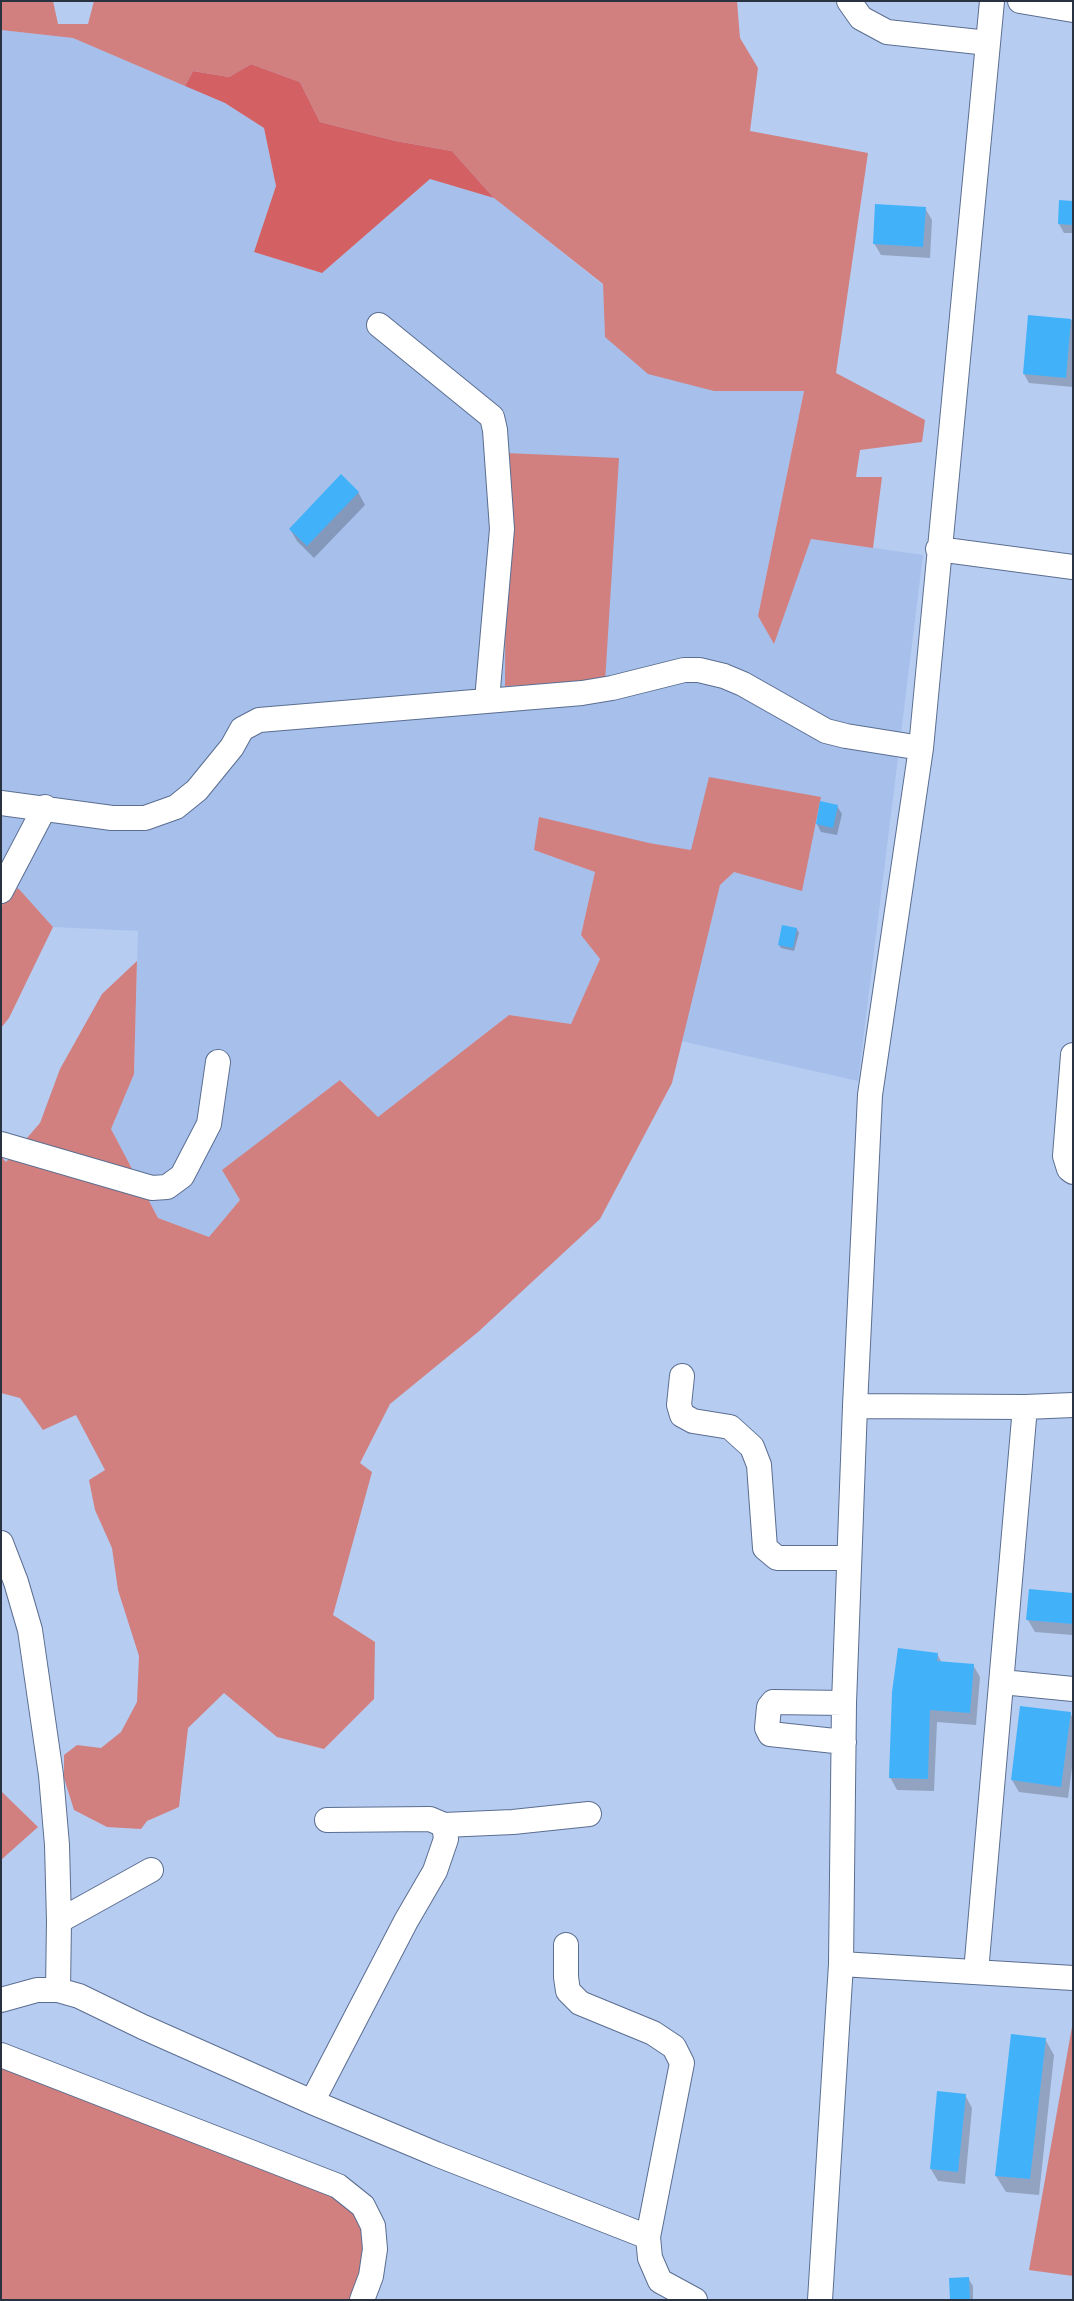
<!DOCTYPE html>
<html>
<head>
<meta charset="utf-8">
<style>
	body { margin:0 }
	#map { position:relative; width:1074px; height:2301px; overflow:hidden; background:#b6ccf1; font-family:"Noto Sans",sans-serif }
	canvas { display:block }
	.frame { position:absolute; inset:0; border:2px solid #293240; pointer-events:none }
</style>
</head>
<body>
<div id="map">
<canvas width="1074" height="2301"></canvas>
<div class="frame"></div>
</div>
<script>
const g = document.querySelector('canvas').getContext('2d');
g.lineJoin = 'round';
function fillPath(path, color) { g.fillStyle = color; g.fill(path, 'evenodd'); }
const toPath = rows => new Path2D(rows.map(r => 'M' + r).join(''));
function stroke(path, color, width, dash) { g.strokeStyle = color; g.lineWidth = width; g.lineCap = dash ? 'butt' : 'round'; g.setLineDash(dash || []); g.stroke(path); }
fillPath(toPath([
	[1,30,73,38,225,103,264,128,276,186,254,252,322,273,430,179,494,198,603,285,605,337,714,391,804,391,758,616,774,643,811,539,923,555,858,1081,681,1041,720,885,734,872,691,850,649,843,534,850,595,872,581,935,600,959,571,1024,509,1015,378,1117,341,1080,222,1170,240,1200,209,1237,158,1218,111,1129,134,1074,138,931,53,927,18,888,1,906]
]), '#a6bfeb');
fillPath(toPath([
	[1,1,53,1,58,24,88,24,94,1,737,1,740,38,758,68,750,131,868,153,836,373,925,420,922,442,860,450,856,477,882,477,873,548,811,539,774,644,758,616,804,391,714,391,648,374,605,337,603,284,494,198,452,151,396,141,320,122,300,82,251,64,229,77,193,71,185,86,73,38,1,30],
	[506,453,619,458,605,682,505,686],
	[709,777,821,797,802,891,734,872,720,885,672,1083,600,1219,478,1332,390,1404,360,1463,372,1472,333,1615,375,1642,374,1699,324,1749,277,1737,224,1693,188,1728,179,1807,147,1821,141,1829,107,1827,74,1810,64,1778,64,1755,77,1745,101,1748,121,1732,137,1702,139,1656,118,1590,112,1548,95,1510,89,1480,105,1470,76,1415,43,1430,20,1398,1,1393,1,1156,6,1162,40,1123,60,1069,102,994,137,961,134,1074,111,1129,158,1218,209,1237,240,1200,222,1170,340,1080,378,1117,509,1015,571,1024,600,959,581,935,595,872,534,850,539,817,649,843,691,850],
	[18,888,53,927,9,1018,1,1028,1,906],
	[1,1791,38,1827,1,1860],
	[1073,2021,1073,2276,1029,2270],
	[1,2067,339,2190,368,2230,358,2300,1,2300]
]), '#d1807f');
fillPath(toPath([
	[251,64,300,82,320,122,396,141,452,151,494,198,430,179,322,273,254,252,276,186,264,128,225,103,185,86,193,71,229,77]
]), '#d36163');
fillPath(toPath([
	[1073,202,1073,233,1064,233,1059,224],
	[925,208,932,220,930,258,881,255,874,243],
	[1029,316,1073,320,1073,387,1029,383,1024,374],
	[358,492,365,505,314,558,297,541,290,529],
	[837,806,842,814,837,835,821,832,817,824],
	[797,929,799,933,794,951,781,948,779,945],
	[1073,1595,1073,1635,1035,1632,1028,1620],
	[937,1654,942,1663,973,1665,980,1677,976,1725,937,1722,934,1791,897,1790,890,1777],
	[1070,1713,1073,1718,1073,1760,1068,1798,1019,1792,1012,1780],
	[1045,2039,1054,2055,1039,2195,1006,2192,996,2176],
	[965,2095,972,2108,965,2184,938,2181,931,2169],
	[968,2278,973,2286,973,2300,951,2300]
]), '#0003');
fillPath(toPath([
	[1059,200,1073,201,1073,225,1058,224],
	[875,204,926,207,923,247,873,244],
	[1028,315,1071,319,1066,378,1023,374],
	[341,474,359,492,307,546,289,529],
	[820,801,838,805,833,828,816,824],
	[782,925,797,928,793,948,778,945],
	[1029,1589,1073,1593,1073,1624,1026,1620],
	[898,1648,938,1653,937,1661,974,1664,970,1713,930,1710,928,1779,889,1778,892,1692],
	[1020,1706,1071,1712,1061,1787,1011,1780],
	[1011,2034,1046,2038,1030,2179,995,2176],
	[937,2091,966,2094,958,2172,930,2169],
	[969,2277,970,2300,950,2300,949,2278]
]), '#41b2fa');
const minor = toPath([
	[849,1,861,18,887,32,988,43],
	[1020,1,1073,10],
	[379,325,492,417,495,430,502,529,487,700],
	[938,549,1073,567],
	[1,803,112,818,145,818,176,807,197,790,232,747,242,729,259,720,582,693,612,688,684,670,699,670,724,676,743,684,826,731,846,736,921,748],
	[1,891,45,807],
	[1073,1055,1065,1156,1069,1169,1073,1172],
	[1,1144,152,1188,167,1187,182,1176,209,1124,218,1062],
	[682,1376,679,1405,682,1415,693,1421,730,1427,752,1447,759,1465,765,1548,777,1558,849,1558],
	[855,1406,1025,1407,1073,1405],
	[1,1543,16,1582,30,1630,51,1775,57,1845,59,1921,58,1990],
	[1002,1682,1073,1689],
	[844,1742,770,1734,767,1728,769,1707,773,1702,844,1703],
	[327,1820,430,1819,444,1825,513,1822,589,1814],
	[59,1921,151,1870],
	[566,1945,566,1977,568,1991,580,2003,653,2033,674,2047,682,2063,648,2237,650,2258,660,2281,695,2300],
	[841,1964,1073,1978],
	[976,1972,1025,1407],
	[1,2000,37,1990,58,1990,79,1996,143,2027,312,2102,436,2154,648,2237],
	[1,2055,338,2186,363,2206,373,2226,375,2249,371,2276,362,2300],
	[312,2102,406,1921,435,1871,446,1839,444,1825],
	[820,2300,841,1964,844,1703,855,1406,870,1095,921,748,992,1]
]);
stroke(minor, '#5b6e90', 26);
stroke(minor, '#fff', 24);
</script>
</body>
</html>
